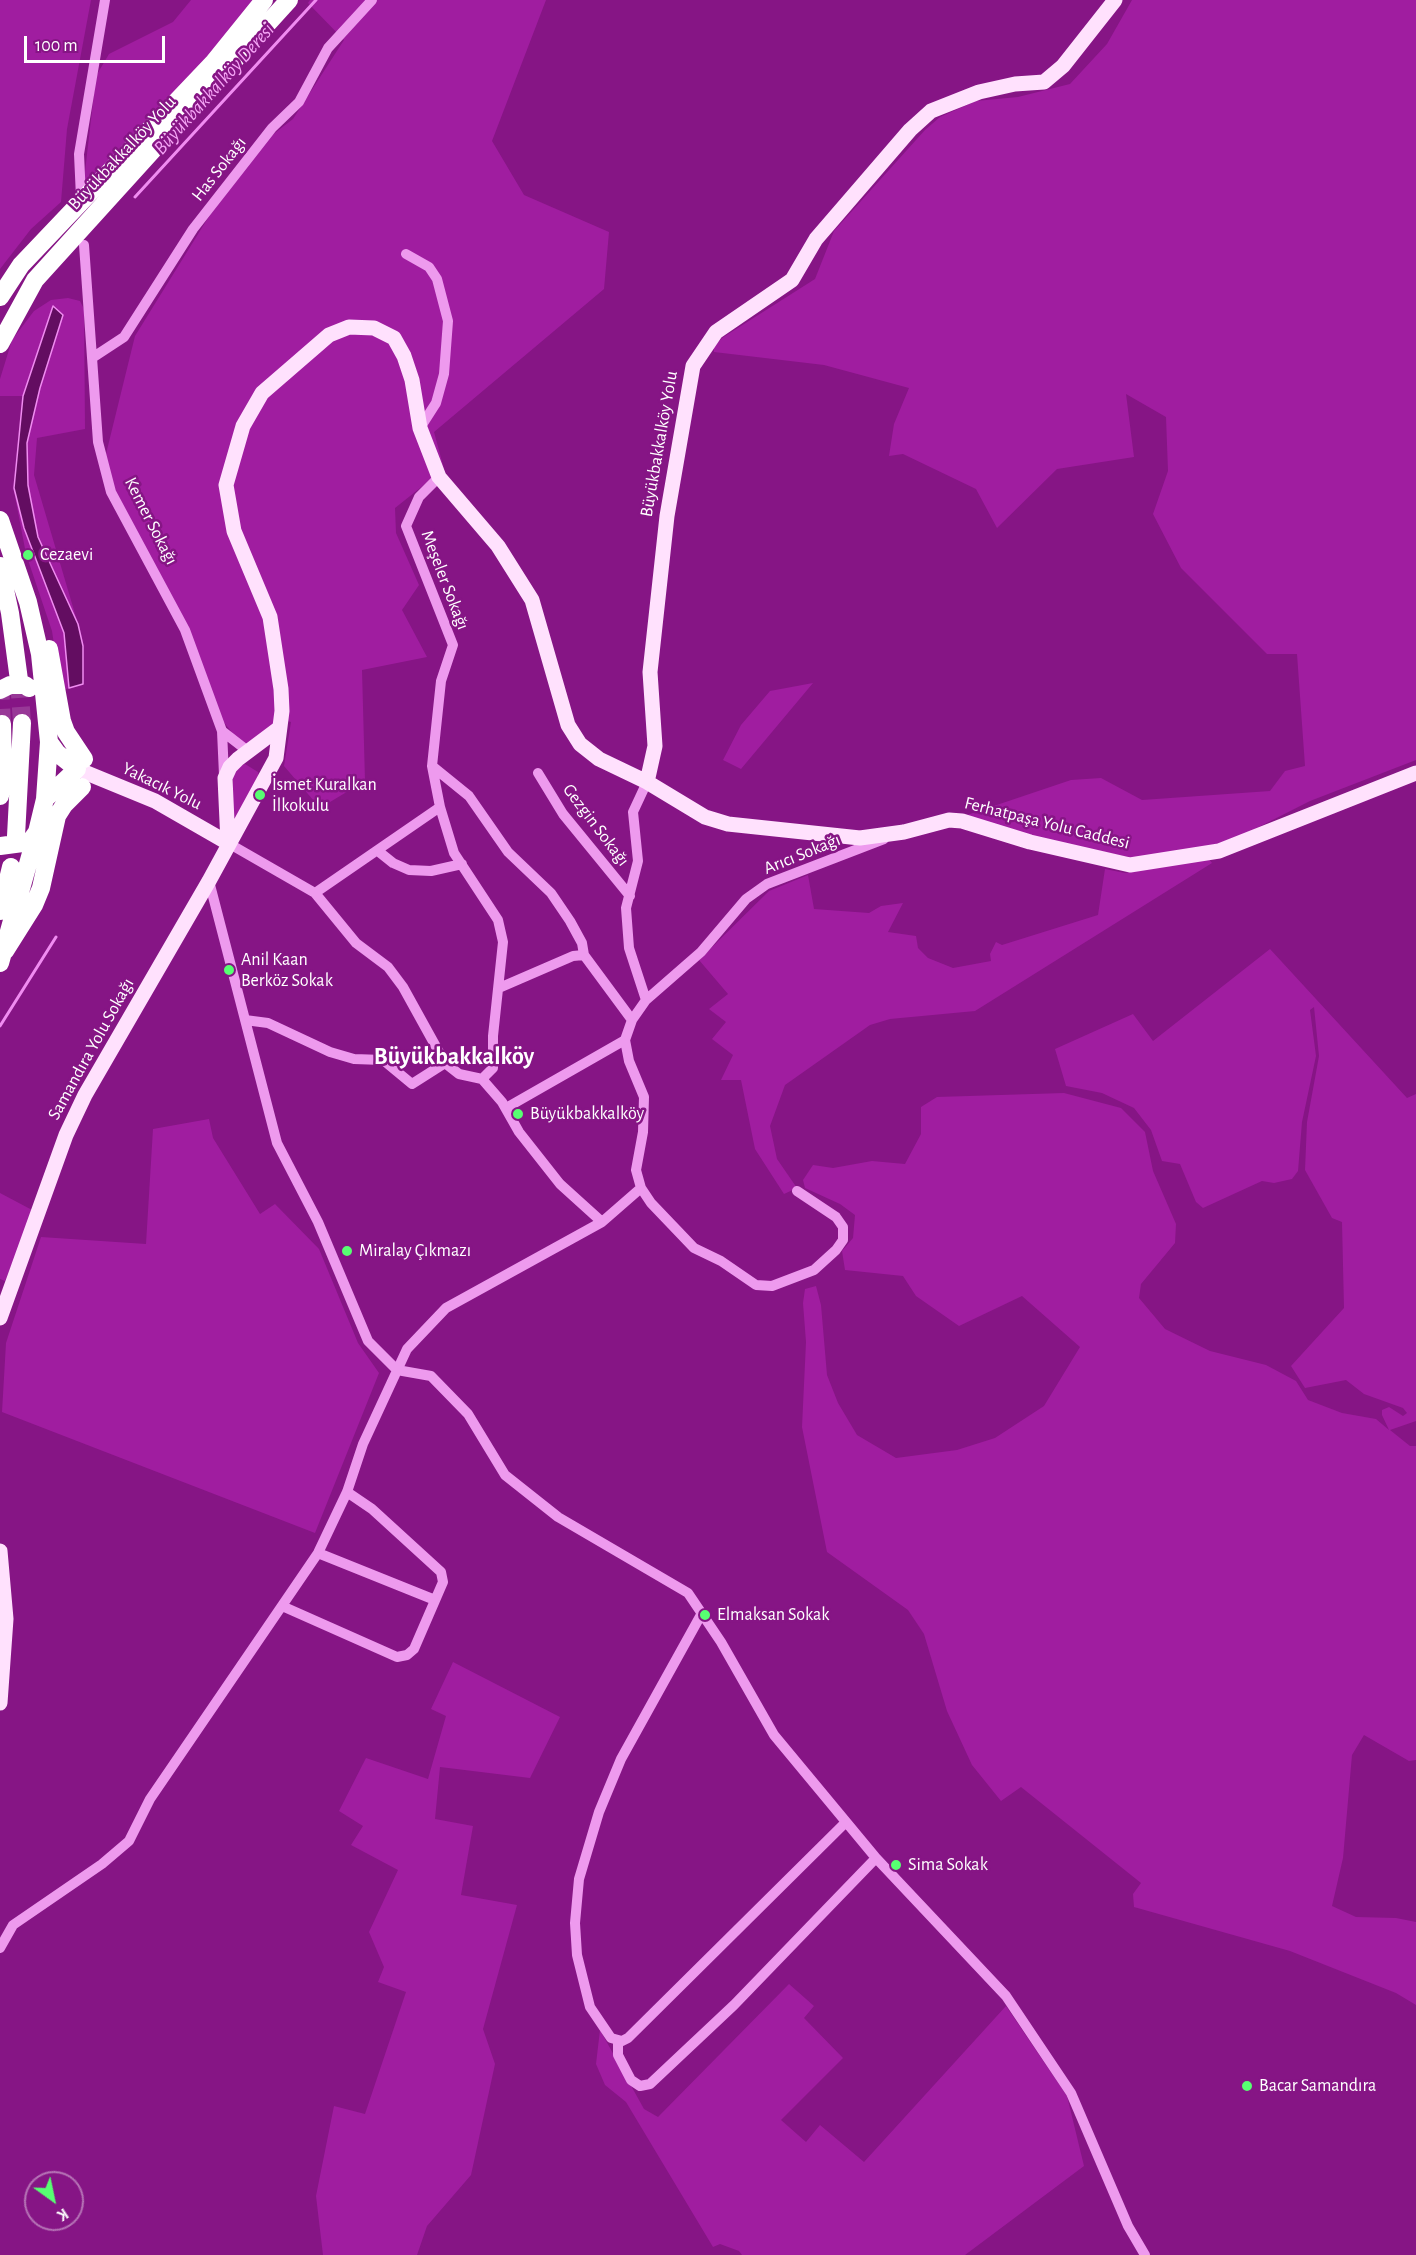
<!DOCTYPE html>
<html>
<head>
<meta charset="utf-8">
<style>
	body { margin:0 }
	#map { position:relative; width:1416px; height:2255px; overflow:hidden; background:#861585; font-family:"Alegreya Sans",sans-serif }
	canvas { display:block }
	.north { position:absolute; left:24px; top:2171px; width:60px; height:60px; box-sizing:border-box; background:#861585; border:2px solid #b673b6; border-radius:50%; rotate:147deg; font-size:16px; font-weight:700; line-height:24px; text-align:center; color:#fff }
	.north::after { content:''; display:block; margin:auto; width:21px; height:27px; background:#57ff72; clip-path:polygon(50% 0,100% 100%,50% 72%,0 100%) }
	.scale { position:absolute; left:24px; top:36px; width:141px; height:27px; box-sizing:border-box; border:3px solid #fff; border-top:0; padding-left:8px; font-size:18px; line-height:21px; white-space:nowrap; color:#fff; -webkit-text-stroke:4px #861585; paint-order:stroke }
</style>
</head>
<body>
<div id="map">
<canvas width="1416" height="2255"></canvas>
<div class="north">K</div>
<div class="scale">100 m</div>
</div>
<script>
const g = document.querySelector('canvas').getContext('2d');
g.lineJoin = 'round';
function fillPath(path, color) { g.fillStyle = color; g.fill(path, 'evenodd'); }
const toPath = rows => new Path2D(rows.map(r => 'M' + r).join(''));
function stroke(path, color, width, dash) { g.strokeStyle = color; g.lineWidth = width; g.lineCap = dash ? 'butt' : 'round'; g.setLineDash(dash || []); g.stroke(path); }
function write(font, color, halo, rows, align = 'center') {
  g.font = font + ' "Alegreya Sans",sans-serif'; g.lineWidth = 5; g.setLineDash([]); g.textBaseline = 'middle'; g.strokeStyle = halo; g.fillStyle = color; for (const [text, x, y, turn = 0] of rows) {
    g.save(); g.translate(x, y); g.rotate((+turn || 0) * Math.PI / 180); g.textAlign = isNaN(turn) ? turn : align; if (halo) g.strokeText(text, 0, 0); g.fillText(text, 0, 0); g.restore();
  }
}
fillPath(toPath([
	[0,0,91,0,67,129,61,202,31,229,0,269],
	[191,0,257,0,221,44,83,189,96,76,109,54,173,22],
	[310,0,546,0,492,141,524,195,609,232,604,289,434,432,444,469,395,508,396,533,419,585,402,610,427,657,362,670,365,781,320,808,284,766,291,722,276,718,267,738,245,749,222,720,190,640,118,508,105,458,135,336,208,218,267,139,293,119,344,40,308,3],
	[1132,0,1416,0,1416,760,1310,801,1237,838,1219,844,1133,858,1023,835,967,815,1071,780,1101,778,1142,800,1270,791,1285,771,1305,766,1297,654,1267,654,1181,568,1153,514,1168,471,1166,417,1126,394,1134,457,1057,469,997,528,976,489,903,454,889,456,894,424,909,388,824,365,714,352,714,347,722,338,815,279,834,231,925,130,940,117,976,101,1018,97,1070,84,1107,44],
	[68,298,80,301,84,309,85,429,37,438,34,475,78,624,38,537,28,485,27,443,54,306,23,396,0,396,0,379,12,340,34,311,51,300],
	[13,486,24,528,64,633,69,688,61,691,52,631,26,554],
	[813,683,741,769,723,760,741,725,770,691],
	[245,764,258,772,260,782,233,825,233,778,236,768],
	[1208,858,1212,863,975,1011,890,1019,870,1025,785,1085,770,1126,777,1159,797,1188,784,1194,755,1149,741,1080,721,1080,733,1055,712,1039,726,1022,709,1009,728,994,699,960,769,891,808,875,814,909,869,913,881,906,903,903,888,932,916,936,918,948,928,958,953,968,991,961,990,954,996,942,1002,945,1098,915,1105,869,1125,873],
	[1270,949,1407,1098,1416,1094,1416,1421,1390,1430,1410,1446,1416,1446,1416,1760,1409,1761,1364,1735,1352,1755,1343,1858,1332,1906,1356,1917,1396,1918,1416,1922,1416,2005,1396,1993,1290,1951,1134,1907,1133,1894,1141,1883,1021,1787,1001,1801,972,1765,947,1711,924,1634,908,1610,827,1552,802,1427,806,1342,803,1303,805,1289,816,1286,821,1305,827,1375,838,1403,857,1435,896,1458,957,1450,995,1438,1044,1406,1080,1347,1022,1296,959,1326,916,1296,903,1276,845,1270,842,1251,853,1238,855,1215,840,1204,805,1188,803,1180,813,1165,833,1168,872,1161,905,1164,921,1134,921,1107,937,1097,1064,1093,1121,1108,1145,1132,1153,1171,1176,1224,1175,1243,1141,1284,1139,1298,1165,1329,1210,1351,1266,1365,1296,1381,1308,1400,1342,1413,1376,1419,1389,1430,1382,1415,1382,1410,1389,1407,1403,1416,1407,1413,1403,1408,1364,1394,1346,1380,1305,1388,1291,1366,1344,1308,1342,1222,1332,1218,1305,1170,1307,1122,1319,1056,1314,1007,1310,1010,1316,1056,1302,1122,1298,1171,1292,1179,1274,1183,1262,1181,1203,1208,1196,1202,1180,1164,1162,1161,1151,1130,1134,1108,1102,1093,1066,1086,1055,1049,1133,1014,1153,1041],
	[209,1119,213,1138,260,1214,275,1204,319,1249,358,1343,379,1373,315,1533,2,1412,6,1343,41,1237,146,1244,153,1129],
	[0,1193,34,1211,5,1281,0,1279],
	[453,1662,560,1717,530,1778,440,1767,435,1819,473,1826,461,1895,517,1905,483,2029,495,2064,471,2175,427,2226,417,2255,323,2255,316,2196,334,2106,365,2114,406,1992,378,1982,384,1967,369,1932,398,1870,351,1845,363,1826,339,1811,366,1758,428,1779,446,1716,431,1709],
	[789,1984,814,2006,804,2018,843,2058,781,2120,806,2142,820,2125,864,2162,1006,2006,1067,2096,1084,2166,965,2255,742,2255,739,2251,720,2244,713,2247,626,2102,605,2085,596,2064,600,2030,644,2109,658,2117]
]), '#a01da0');
const water = toPath([
	[53,306,63,315,40,388,27,443,28,485,38,537,78,624,83,646,83,684,69,688,64,633,24,528,14,488,23,396,53,306]
]);
fillPath(water, '#630d61');
stroke(water, '#f08cf1', 1.5);
stroke(toPath([
	[135,197,316,0],
	[0,1026,56,937]
]), '#f08cf1', 3);
stroke(toPath([
	[19,680,22,723],
	[0,682,2,724]
]), '#983897', 18, [18, 9]);
stroke(toPath([
	[81,197,79,154,105,0],
	[84,245,98,442,111,492,185,630,222,731,224,775],
	[406,254,429,267,437,279,448,321,444,374,436,403,420,428],
	[92,358,124,337,193,229,272,128,299,102,328,48,372,0],
	[439,477,419,497,406,526,453,645,441,681,432,766,440,807,454,853,498,920,503,942,493,1036,493,1068,482,1079],
	[222,731,249,752],
	[432,766,469,796,508,852,551,893,570,921,582,943,584,955],
	[538,773,563,814,630,896],
	[647,782,633,812,638,861,626,908,629,948,646,1000,632,1020,625,1040,629,1061,644,1097,643,1132,636,1170,641,1188,651,1203,694,1248,721,1261,756,1285,772,1286,814,1270,836,1250,843,1240,843,1227,836,1217,797,1191],
	[228,843,315,893,356,943,388,967,403,987,445,1063,459,1074,482,1079,502,1102,519,1132,560,1184,602,1222],
	[378,851,393,863,409,870,431,871,462,864],
	[209,881,277,1143,318,1222,368,1341,397,1370,431,1376,468,1414,505,1475,558,1517,688,1593,721,1642,774,1735,876,1858,1006,1996,1071,2093,1128,2226,1145,2255],
	[315,893,440,807],
	[499,988,573,956,584,955,632,1020],
	[646,1000,701,952,746,899,767,884,884,839],
	[245,1020,268,1023,330,1052,354,1059,383,1060,412,1084,445,1063],
	[506,1108,625,1040],
	[318,1553,435,1600],
	[282,1606,397,1657,407,1655,414,1649,443,1582,441,1572,372,1509,347,1492],
	[702,1613,621,1759,599,1812,579,1879,575,1923,577,1955,590,2007,611,2038,622,2041,628,2038,845,1823],
	[0,1948,13,1925,102,1864,129,1841,150,1799,318,1553,347,1492,363,1444,407,1349,446,1308,602,1222,641,1188],
	[618,2041,618,2055,631,2080,640,2086,650,2084,734,2005,876,1858]
]), '#ee9aee', 10);
stroke(toPath([
	[77,769,155,801,228,843],
	[647,782,655,746,650,672,667,516,693,366,716,332,792,280,816,239,910,130,931,111,979,92,1015,84,1044,82,1063,66,1115,0],
	[228,843,225,778,230,767,238,759,278,729],
	[0,1318,66,1135,85,1095,209,881,276,758,282,711,281,689,270,617,234,531,226,485,243,426,262,393,329,335,349,327,374,328,394,338,404,356,412,380,420,428,439,477,498,546,532,600,568,725,580,744,599,759,647,782,705,817,728,824,860,838,904,832,949,820,962,821,1030,842,1130,865,1219,851,1416,773],
	[0,1551,6,1619,0,1703]
]), '#ffe1fd', 15);
stroke(toPath([
	[0,297,21,265,214,62,264,0],
	[0,344,35,280,289,0],
	[0,520,28,602,40,654,49,742,45,799,37,832,30,842,0,846],
	[0,566,10,613,19,680],
	[49,649,62,721,66,732,84,759],
	[0,690,10,685,25,685,29,688],
	[0,796,3,765,2,724],
	[45,799,77,769,57,753,49,742],
	[16,836,22,723],
	[0,911,11,867],
	[5,951,34,905,41,888,57,816,64,805,82,787],
	[0,963,37,832]
]), '#fff', 18);
for (const [x, y, r, color] of [
	[28,555,6,"#57ff72"],
	[260,795,6,"#57ff72"],
	[229,970,6,"#57ff72"],
	[518,1114,6,"#57ff72"],
	[347,1251,6,"#57ff72"],
	[705,1615,6,"#57ff72"],
	[896,1865,6,"#57ff72"],
	[1247,2086,6,"#57ff72"]
]) { const dot = new Path2D(); dot.arc(x, y, r, 0, 2 * Math.PI); g.fillStyle = color; g.fill(dot); stroke(dot, '#861585', 2); }
write('18px', '#fff', '#861585', [
	["Büyükbakkalköy Yolu",122,153,-47],
	["Has Sokağı",219,169,-52],
	["Büyükbakkalköy Yolu",659,444,-80],
	["Kemer Sokağı",151,521,63],
	["Meşeler Sokağı",445,580,69],
	["Yakacık Yolu",162,786,26],
	["Ferhatpaşa Yolu Caddesi",1047,823,14],
	["Gezgin Sokağı",596,825,53],
	["Arıcı Sokağı",802,854,-22],
	["Samandıra Yolu Sokağı",91,1049,-61]
]);
write('18px', '#fff', '#861585', [
	["Cezaevi",40,555],
	["İsmet Kuralkan",272,785],
	["İlkokulu",272,806],
	["Anil Kaan",241,960],
	["Berköz Sokak",241,981],
	["Büyükbakkalköy",530,1114],
	["Miralay Çıkmazı",359,1251],
	["Elmaksan Sokak",717,1615],
	["Sima Sokak",908,1865],
	["Bacar Samandıra",1259,2086]
], 'left');
write('italic 20px', '#f5a5f6', '#861585', [
	["Büyükbakkalköy Deresi",214,89,-48]
]);
write('bold 24px', '#fff', '#861585', [
	["Büyükbakkalköy",454,1057]
]);
</script>
</body>
</html>
